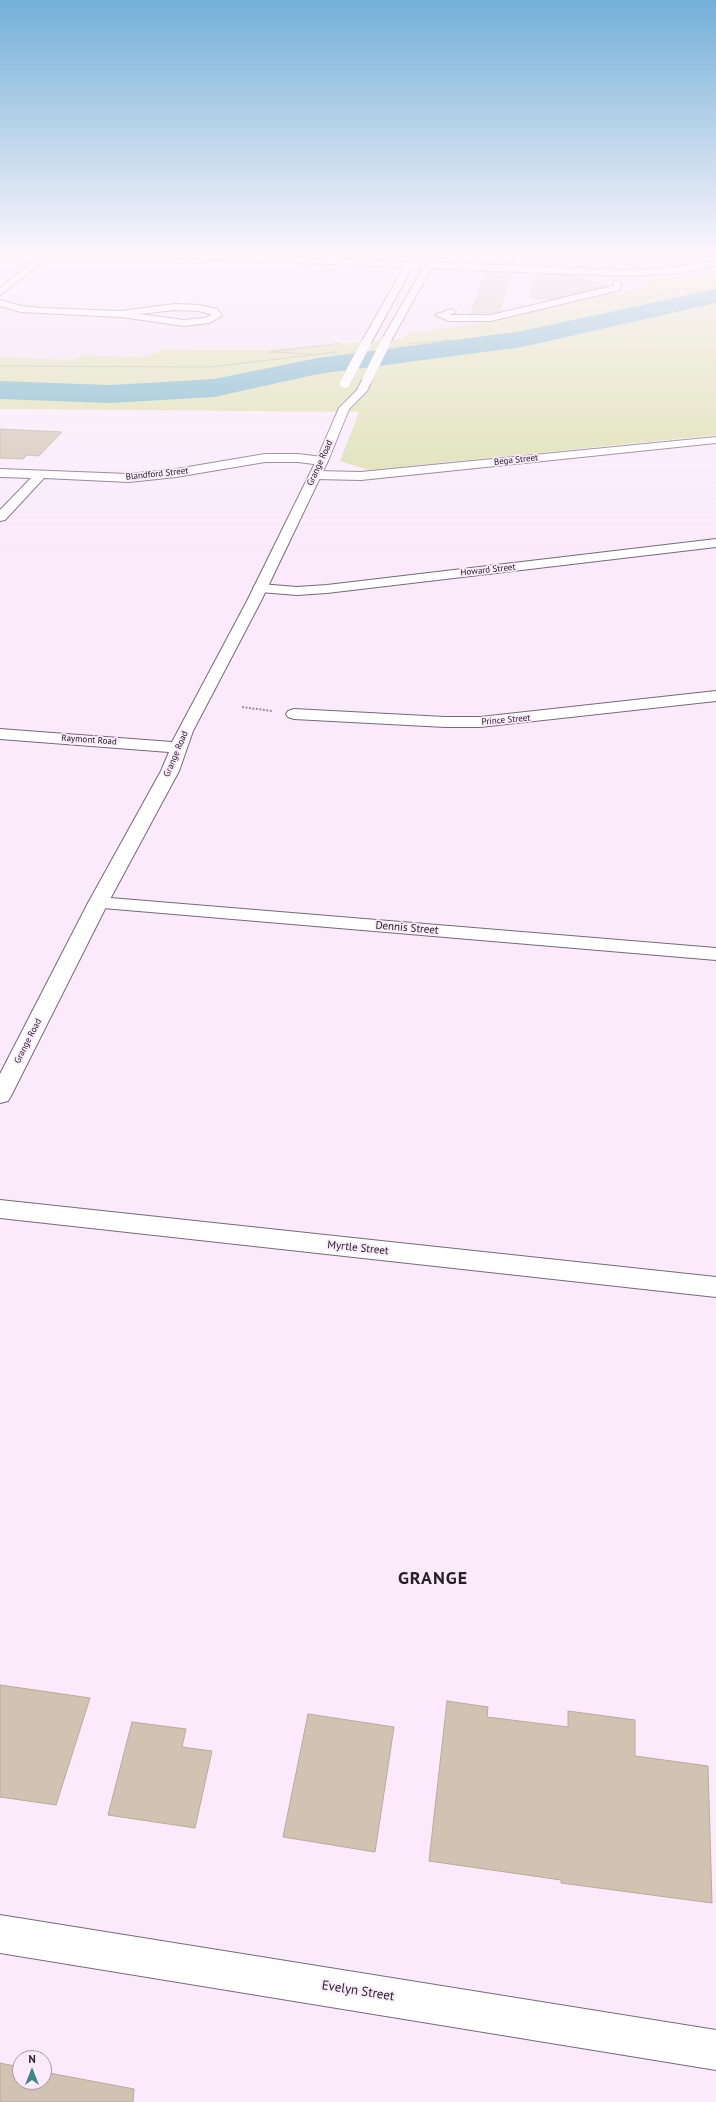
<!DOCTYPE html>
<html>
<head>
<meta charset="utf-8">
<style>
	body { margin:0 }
	#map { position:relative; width:716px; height:2102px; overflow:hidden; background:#fbeafb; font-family:"PT Sans",sans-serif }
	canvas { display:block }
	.north { position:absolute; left:12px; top:2050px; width:40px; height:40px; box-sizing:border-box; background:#fbeafb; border:1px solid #a69aa6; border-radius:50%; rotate:0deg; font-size:11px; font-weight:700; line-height:16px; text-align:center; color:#272127 }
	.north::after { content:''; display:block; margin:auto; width:14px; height:18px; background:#3d8581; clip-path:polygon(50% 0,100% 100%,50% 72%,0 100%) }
</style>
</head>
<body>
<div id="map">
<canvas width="716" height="2102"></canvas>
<div class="north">N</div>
</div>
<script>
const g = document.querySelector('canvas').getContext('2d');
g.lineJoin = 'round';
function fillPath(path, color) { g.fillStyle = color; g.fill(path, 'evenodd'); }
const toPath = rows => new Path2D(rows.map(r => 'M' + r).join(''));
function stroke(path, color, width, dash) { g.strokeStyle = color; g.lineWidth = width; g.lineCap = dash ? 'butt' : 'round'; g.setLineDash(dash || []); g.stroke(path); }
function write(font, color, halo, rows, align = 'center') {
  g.font = font + ' "PT Sans",sans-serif'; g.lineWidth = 3.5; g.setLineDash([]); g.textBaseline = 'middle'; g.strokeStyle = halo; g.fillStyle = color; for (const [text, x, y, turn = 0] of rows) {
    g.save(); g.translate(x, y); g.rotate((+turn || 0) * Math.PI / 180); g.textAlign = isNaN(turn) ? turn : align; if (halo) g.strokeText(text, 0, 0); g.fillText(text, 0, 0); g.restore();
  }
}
fillPath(toPath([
	[0,256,716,256,716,271,700,275,649,279,646,287,479,323,305,347,263,350,162,349,146,357,84,355,73,360,0,357]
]), '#f4ddf3');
fillPath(toPath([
	[716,271,716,435,369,470,340,461,359,412,0,409,0,357,73,360,84,355,146,357,162,349,263,350,400,339,409,333,479,323,646,287,649,279,700,275]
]), '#d9dea6');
fillPath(toPath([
	[716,289,716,303,522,347,318,374,214,397,110,403,0,399,0,381,110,385,214,379,318,358,522,331,716,289]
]), '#65abbf');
const building = toPath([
	[492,256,516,256,514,264,490,263,492,256],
	[486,272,511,273,499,312,471,313,486,272],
	[536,274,566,275,608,286,553,299,530,298,536,274],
	[0,429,62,432,39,456,27,455,23,459,0,458,0,429],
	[0,1685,90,1698,56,1805,0,1797,0,1685],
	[447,1701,488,1707,487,1717,568,1727,568,1711,635,1720,635,1756,708,1766,712,1903,561,1883,561,1880,429,1861,447,1701],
	[308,1714,394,1727,375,1852,283,1837,308,1714],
	[132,1722,186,1729,182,1747,212,1751,195,1828,108,1815,132,1722],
	[0,2063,20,2067,20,2082,44,2082,44,2072,134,2089,133,2102,0,2102,0,2063]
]);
fillPath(building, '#d1c2b1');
stroke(building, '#b9aa9a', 1);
const minor = toPath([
	[40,256,50,256,0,295,0,288,40,256],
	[171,256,253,256,625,270,680,267,716,260,716,266,680,273,625,276,175,258,171,256],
	[617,280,621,283,620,290,491,321,449,321,435,315,451,309,456,312,450,315,491,315,613,286,614,281,617,280],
	[0,300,22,306,42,308,121,311,175,304,199,305,217,309,222,316,209,323,184,326,121,317,21,312,0,306,0,300],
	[175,310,199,311,212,315,204,318,184,320,139,314,175,310],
	[716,437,716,443,361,480,315,479,309,475,315,471,361,472,716,437],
	[265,454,298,454,322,457,328,461,322,465,298,462,265,462,176,477,129,482,44,478,5,520,0,521,0,510,31,478,0,477,0,469,129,474,176,469,265,454],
	[716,539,716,547,327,593,297,595,260,592,255,591,253,588,255,585,260,584,297,587,327,585,716,539],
	[716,691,716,701,480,727,445,727,294,719,288,717,286,714,288,711,294,709,445,717,480,717,716,691],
	[98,897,716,948,716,960,91,907,88,903,91,899,98,897],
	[0,1200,716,1277,716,1297,0,1218,0,1200],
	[0,1915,716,2030,716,2070,0,1953,0,1915]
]);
const major = toPath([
	[410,256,418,256,371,343,366,346,363,345,361,343,410,256],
	[430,256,438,256,391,341,386,344,383,343,381,341,430,256],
	[444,256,455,256,470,267,463,269,444,256],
	[367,377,372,380,367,391,349,409,328,461,261,601,193,731,179,771,108,903,11,1096,8,1101,0,1103,0,1074,88,903,161,771,169,752,0,739,0,729,172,742,247,601,316,461,339,408,357,390,363,378,367,377]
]);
stroke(minor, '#776977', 2);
stroke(major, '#776977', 2);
stroke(toPath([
	[633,301,667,293],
	[409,344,450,340],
	[312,354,270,352,341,343],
	[0,366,210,367,337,352]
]), '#998d99', 1, [1.5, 1]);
stroke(toPath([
	[242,707,272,711]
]), '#998d99', 2, [2, 1.5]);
fillPath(minor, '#fff');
fillPath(major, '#fff');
const majorBridge = toPath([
	[367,380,386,341],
	[345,383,366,343]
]);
stroke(majorBridge, '#776977', 10, []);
stroke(majorBridge, '#fff', 10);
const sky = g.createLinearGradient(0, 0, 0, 551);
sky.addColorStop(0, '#73b0d8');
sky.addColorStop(0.46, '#fdf6fd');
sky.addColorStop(1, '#fdf6fd00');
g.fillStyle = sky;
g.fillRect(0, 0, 716, 551);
write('9px', '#272127', '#fbeafb', [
	["Bega Street",516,460,-6],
	["Grange Road",320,463,-65],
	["Blandford Street",157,474,-6],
	["Howard Street",488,570,-6],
	["Prince Street",506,720,-5],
	["Raymont Road",89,740,4],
	["Grange Road",176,754,-67],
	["Grange Road",28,1041,-63]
]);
write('11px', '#272127', '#fbeafb', [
	["Dennis Street",407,928,5],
	["Myrtle Street",358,1248,6]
]);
write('13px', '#272127', '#fbeafb', [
	["Evelyn Street",358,1991,9]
]);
g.letterSpacing = '1px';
write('bold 18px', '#272127', '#fbeafb', [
	["GRANGE",433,1579]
]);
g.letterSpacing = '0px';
</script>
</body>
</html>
